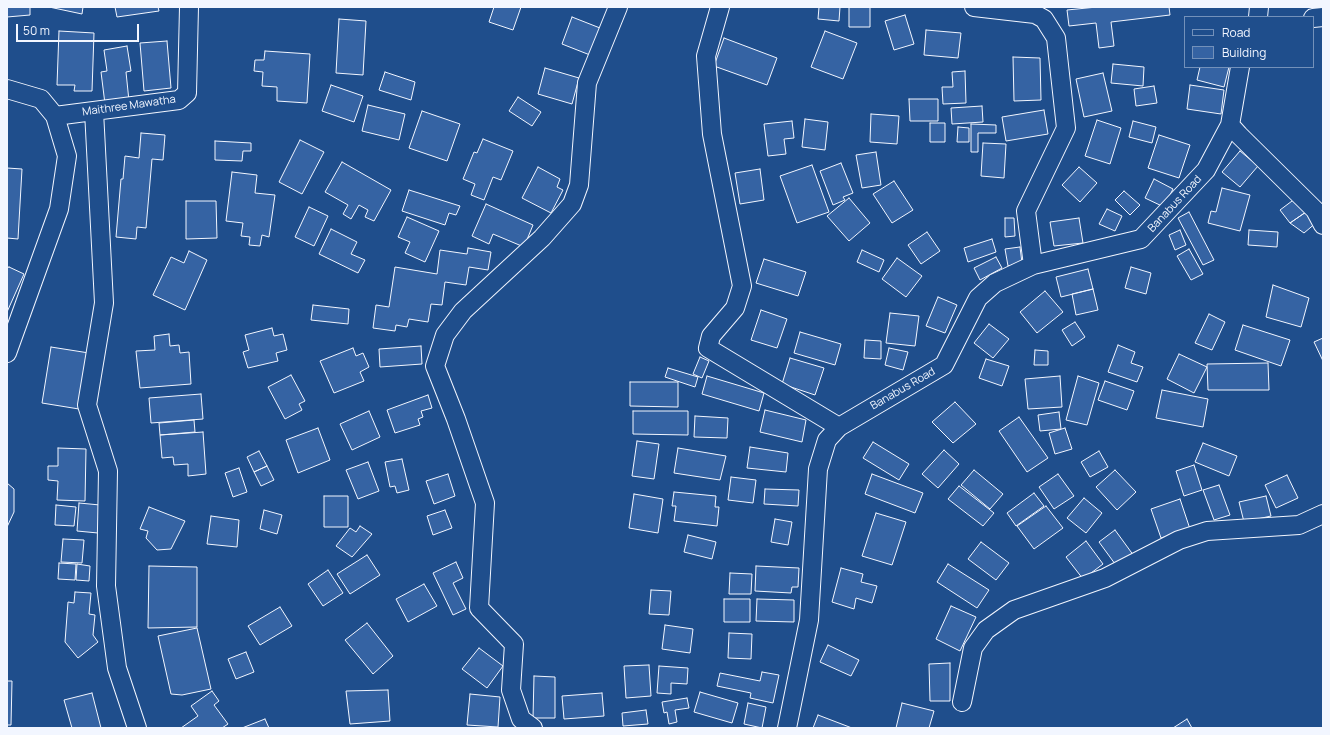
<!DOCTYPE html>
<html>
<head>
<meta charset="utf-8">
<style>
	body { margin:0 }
	#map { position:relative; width:1330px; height:735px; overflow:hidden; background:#1f4e8c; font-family:Manrope,sans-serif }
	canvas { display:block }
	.frame { position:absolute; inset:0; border:8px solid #f2f6ff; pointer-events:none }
	.legend { position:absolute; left:1184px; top:16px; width:130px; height:52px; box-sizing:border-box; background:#1f4e8c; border:1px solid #7391ba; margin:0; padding:5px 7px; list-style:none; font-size:12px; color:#f2f6ff }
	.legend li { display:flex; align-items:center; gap:8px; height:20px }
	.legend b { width:20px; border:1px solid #7391ba }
	.scale { position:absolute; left:16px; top:24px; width:123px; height:18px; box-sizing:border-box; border:2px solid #f2f6ff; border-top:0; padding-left:5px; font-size:12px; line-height:14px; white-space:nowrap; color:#f2f6ff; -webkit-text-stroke:3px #1f4e8c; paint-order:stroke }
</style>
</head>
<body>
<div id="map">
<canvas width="1330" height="735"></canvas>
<div class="frame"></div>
<ul class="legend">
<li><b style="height:5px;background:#1f4e8c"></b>Road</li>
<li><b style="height:11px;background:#3563a3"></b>Building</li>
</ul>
<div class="scale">50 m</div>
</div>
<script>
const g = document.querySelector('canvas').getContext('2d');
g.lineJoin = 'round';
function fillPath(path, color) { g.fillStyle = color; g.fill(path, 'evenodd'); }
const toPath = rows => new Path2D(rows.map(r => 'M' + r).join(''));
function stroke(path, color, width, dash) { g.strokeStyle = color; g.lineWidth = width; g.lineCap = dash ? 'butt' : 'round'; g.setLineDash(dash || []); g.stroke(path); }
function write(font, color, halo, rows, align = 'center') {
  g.font = font + ' Manrope,sans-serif'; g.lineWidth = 3; g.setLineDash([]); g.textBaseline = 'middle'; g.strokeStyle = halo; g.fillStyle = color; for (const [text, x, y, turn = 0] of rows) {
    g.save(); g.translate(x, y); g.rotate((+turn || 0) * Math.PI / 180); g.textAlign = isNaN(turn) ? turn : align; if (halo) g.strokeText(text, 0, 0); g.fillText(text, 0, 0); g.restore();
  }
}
const building = toPath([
	[7,7,30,7,30,15,7,17,7,7],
	[49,7,83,7,82,14,49,7],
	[115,7,158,7,159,11,117,17,115,7],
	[494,7,521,7,513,30,489,22,494,7],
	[819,7,840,7,839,21,818,19,819,7],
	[849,7,870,7,870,27,849,27,849,7],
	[1097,7,1169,7,1170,15,1111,22,1114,46,1099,48,1096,23,1069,26,1067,10,1097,7],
	[905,15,914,44,894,50,885,21,905,15],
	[572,17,600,28,590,55,562,44,572,17],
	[339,19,366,21,363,75,336,73,339,19],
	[926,30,961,33,958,58,924,55,926,30],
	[59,31,94,33,92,91,74,91,75,85,57,85,59,31],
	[825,31,857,43,843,79,811,67,825,31],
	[724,38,777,58,767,85,714,66,724,38],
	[167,41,171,88,144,91,140,43,167,41],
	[127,46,131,71,126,72,129,101,105,104,101,72,107,71,104,50,127,46],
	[265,51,310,54,307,103,277,101,277,87,262,86,263,72,254,71,255,60,264,60,265,51],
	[1013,57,1040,58,1041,100,1014,101,1013,57],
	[1113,64,1144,67,1143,86,1111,83,1113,64],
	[1200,67,1229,67,1224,87,1197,80,1200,67],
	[545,68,579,78,572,104,538,94,545,68],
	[965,71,966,103,943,104,942,87,953,87,952,72,965,71],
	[385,72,415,82,411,100,379,90,385,72],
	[1103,73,1112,111,1084,117,1076,79,1103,73],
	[331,85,363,96,354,122,322,111,331,85],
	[1190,85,1224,90,1221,114,1187,109,1190,85],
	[1154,86,1157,103,1136,106,1134,89,1154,86],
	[518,97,541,112,532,126,509,111,518,97],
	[909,99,938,99,938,121,910,121,909,99],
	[368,105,405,114,399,140,362,131,368,105],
	[982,106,983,122,952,124,951,108,982,106],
	[1044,110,1048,134,1006,141,1002,117,1044,110],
	[422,111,460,124,447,161,409,148,422,111],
	[871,114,899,116,897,144,870,142,871,114],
	[805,119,828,122,825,150,802,147,805,119],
	[1097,120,1121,128,1110,164,1085,156,1097,120],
	[792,121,794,138,784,139,786,154,768,156,764,124,792,121],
	[1133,121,1156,127,1152,143,1129,137,1133,121],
	[930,123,945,123,945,142,930,142,930,123],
	[971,124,996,125,996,133,978,133,978,152,971,152,971,124],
	[958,127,969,128,969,142,957,142,958,127],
	[141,133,165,135,163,160,152,159,146,228,137,227,136,239,116,237,121,179,123,179,125,156,139,158,141,133],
	[1159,135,1190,145,1179,178,1148,168,1159,135],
	[483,139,513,151,501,180,493,177,484,200,471,195,475,184,463,179,474,152,477,153,483,139],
	[300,140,324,152,302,194,279,182,300,140],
	[215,141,251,143,251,151,243,151,242,161,215,160,215,141],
	[983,143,1006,144,1004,178,981,176,983,143],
	[1240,151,1258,166,1240,187,1222,172,1240,151],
	[876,152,881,185,862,188,856,155,876,152],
	[342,162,391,190,374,221,365,217,368,210,359,205,351,219,343,214,348,205,325,192,342,162],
	[841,163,853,193,843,197,845,200,833,205,820,171,841,163],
	[812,165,829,212,797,223,780,176,812,165],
	[538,167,560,179,557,187,563,190,551,213,522,198,538,167],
	[1079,167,1097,183,1080,202,1062,185,1079,167],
	[7,168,22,169,18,239,7,238,7,168],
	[760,169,764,200,740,204,735,173,760,169],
	[232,172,257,175,255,193,275,195,269,237,262,235,260,246,249,245,250,237,241,236,243,223,226,221,232,172],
	[1154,179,1173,189,1164,207,1145,198,1154,179],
	[894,181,913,210,892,223,873,194,894,181],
	[1222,188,1250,195,1240,231,1208,223,1211,211,1216,212,1222,188],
	[409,190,460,206,456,215,449,213,445,225,402,211,409,190],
	[1124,191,1140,205,1130,215,1115,200,1124,191],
	[849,198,870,223,849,241,827,216,849,198],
	[1296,198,1306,212,1290,223,1280,210,1296,198],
	[186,201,216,201,217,238,186,239,186,201],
	[486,204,533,225,524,247,493,234,489,244,472,236,486,204],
	[309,207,328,216,314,246,295,237,309,207],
	[1107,209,1122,216,1115,231,1099,224,1107,209],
	[1189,212,1214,260,1203,265,1178,218,1189,212],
	[1306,212,1317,222,1304,233,1290,223,1306,212],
	[407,217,439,231,425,262,405,253,410,242,398,237,407,217],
	[1005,218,1014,218,1015,236,1005,237,1005,218],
	[1079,218,1083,243,1054,246,1050,222,1079,218],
	[331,229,357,242,351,254,365,260,358,273,319,254,331,229],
	[1180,230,1186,245,1175,250,1169,235,1180,230],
	[1249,230,1278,232,1277,247,1248,245,1249,230],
	[927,232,940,251,921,264,908,245,927,232],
	[992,239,996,252,968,262,964,248,992,239],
	[1020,247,1022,263,1008,266,1005,249,1020,247],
	[468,248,491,252,488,270,469,267,466,285,445,282,442,305,431,304,428,322,409,319,407,327,396,325,395,331,373,328,376,305,389,307,395,267,437,274,440,250,467,254,468,248],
	[1189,249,1203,274,1191,280,1177,256,1189,249],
	[862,250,884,260,879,272,857,262,862,250],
	[189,251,207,260,185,310,153,295,171,257,184,263,189,251],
	[996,257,1002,268,980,280,974,268,996,257],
	[897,258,922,276,906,297,882,279,897,258],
	[764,259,806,272,798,296,756,283,764,259],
	[9,267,24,274,7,312,7,268,9,267],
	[1131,267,1151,273,1146,294,1125,288,1131,267],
	[1088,269,1093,289,1061,297,1056,277,1088,269],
	[1273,285,1309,298,1301,327,1266,317,1273,285],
	[1093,289,1098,310,1076,315,1072,294,1093,289],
	[1045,291,1063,312,1037,333,1020,312,1045,291],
	[938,297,957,305,945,333,926,326,938,297],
	[313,305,349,309,348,324,311,320,313,305],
	[761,310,787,319,777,348,751,340,761,310],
	[890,313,919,316,915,346,886,343,890,313],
	[1209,314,1225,322,1212,350,1195,343,1209,314],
	[1075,322,1085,337,1072,346,1062,330,1075,322],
	[989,324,1009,339,993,358,974,343,989,324],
	[1243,325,1290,340,1281,366,1235,350,1243,325],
	[272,328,274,336,283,334,287,350,276,353,278,361,248,368,243,352,249,350,245,335,272,328],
	[800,332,841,344,835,365,794,353,800,332],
	[169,334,170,346,179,345,180,353,189,352,191,384,140,388,136,351,155,350,154,336,169,334],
	[1323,338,1323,361,1314,342,1323,338],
	[865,340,881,341,881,359,864,358,865,340],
	[1118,345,1135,352,1131,363,1143,367,1137,382,1108,372,1118,345],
	[421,346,422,364,380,367,379,349,421,346],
	[51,347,89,353,79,409,42,403,51,347],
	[353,348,356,356,363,353,369,367,360,372,364,381,334,393,320,361,353,348],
	[889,348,908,352,903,370,885,365,889,348],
	[1035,350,1048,351,1048,365,1034,365,1035,350],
	[1179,354,1207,367,1194,393,1167,379,1179,354],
	[700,357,709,361,702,378,693,374,700,357],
	[790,358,824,368,815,395,782,384,790,358],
	[986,359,1009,366,1002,386,979,378,986,359],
	[1268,363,1269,390,1208,390,1207,364,1268,363],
	[668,368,698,377,695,387,665,377,668,368],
	[291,375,305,401,299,404,302,410,285,419,268,387,291,375],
	[707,376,764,393,759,411,702,394,707,376],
	[1060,376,1062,407,1028,409,1025,379,1060,376],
	[1078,376,1099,383,1087,425,1066,420,1078,376],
	[1105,381,1134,391,1127,410,1098,400,1105,381],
	[630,382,678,382,678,407,630,406,630,382],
	[1162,390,1208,399,1203,427,1156,418,1162,390],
	[201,394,203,419,151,423,149,398,201,394],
	[428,395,432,408,421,411,423,417,418,419,420,425,395,433,387,410,428,395],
	[955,402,976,424,953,443,932,422,955,402],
	[765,410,806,420,802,442,760,432,765,410],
	[369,411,380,437,352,450,340,424,369,411],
	[633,411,688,411,688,435,633,434,633,411],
	[1059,412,1061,429,1040,431,1038,415,1059,412],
	[695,416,728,418,727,438,694,437,695,416],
	[1019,417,1048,458,1027,472,999,431,1019,417],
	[194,420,195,432,160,435,159,423,194,420],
	[318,428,330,460,298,473,286,440,318,428],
	[1065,428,1072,449,1055,454,1049,433,1065,428],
	[203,432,206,474,188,476,188,464,174,465,173,457,162,458,160,435,203,432],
	[637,441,659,444,654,479,632,476,637,441],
	[873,442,909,464,899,480,863,458,873,442],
	[1203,443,1237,456,1229,476,1195,462,1203,443],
	[750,447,788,453,786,472,747,468,750,447],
	[58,448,86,449,85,501,57,500,58,481,48,480,48,466,58,466,58,448],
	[678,448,726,456,720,480,674,473,678,448],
	[944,450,959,464,938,488,922,474,944,450],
	[259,451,267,466,254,472,247,457,259,451],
	[1099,451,1108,467,1090,477,1081,462,1099,451],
	[402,459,409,490,397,493,395,486,390,487,385,462,402,459],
	[368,462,379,491,358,499,346,470,368,462],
	[1194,465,1202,490,1184,496,1176,471,1194,465],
	[267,466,274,480,261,486,254,472,267,466],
	[239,468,247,492,233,497,225,473,239,468],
	[974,470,1003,494,990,509,961,485,974,470],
	[1115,470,1136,492,1117,510,1096,487,1115,470],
	[448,474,455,496,434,504,426,481,448,474],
	[872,474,923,493,915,513,865,494,872,474],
	[1058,474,1074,496,1054,509,1039,487,1058,474],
	[1287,475,1298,498,1276,508,1265,485,1287,475],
	[731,477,756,480,753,503,728,500,731,477],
	[7,483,14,489,14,512,7,527,7,483],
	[1219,485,1230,515,1214,520,1203,490,1219,485],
	[959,486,994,513,983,526,948,499,959,486],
	[765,489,799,490,798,506,764,504,765,489],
	[674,492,716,496,715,507,719,507,717,526,674,521,676,506,672,506,674,492],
	[1034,493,1044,506,1016,526,1007,513,1034,493],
	[634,494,663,499,658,533,629,528,634,494],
	[324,496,348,496,348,527,324,527,324,496],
	[1266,496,1271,516,1244,522,1239,502,1266,496],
	[1084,498,1102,513,1086,533,1067,518,1084,498],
	[1180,499,1190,529,1161,538,1151,509,1180,499],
	[79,503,100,505,98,533,77,531,79,503],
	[56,505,76,507,74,526,55,525,56,505],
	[1046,506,1063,528,1034,549,1017,526,1046,506],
	[149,507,185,521,171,549,157,550,146,538,148,531,140,529,149,507],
	[264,510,282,515,277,534,260,529,264,510],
	[445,510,452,528,433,535,427,516,445,510],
	[876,513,906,522,892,565,862,556,876,513],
	[211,516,239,520,237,547,207,544,211,516],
	[775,519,792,522,788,545,771,542,775,519],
	[360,526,372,534,352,557,336,546,350,528,356,532,360,526],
	[1115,530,1134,556,1118,568,1099,542,1115,530],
	[688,535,716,542,712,559,684,552,688,535],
	[63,539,84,540,82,563,61,562,63,539],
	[1086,541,1103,564,1083,579,1066,557,1086,541],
	[981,542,1009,563,996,580,968,559,981,542],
	[367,555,380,575,350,594,337,574,367,555],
	[456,562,463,578,453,583,466,609,453,615,433,573,456,562],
	[59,563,76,564,75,580,58,579,59,563],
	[77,564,90,566,89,581,76,580,77,564],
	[948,564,989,590,977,608,937,582,948,564],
	[149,566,197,567,197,627,148,628,149,566],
	[756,566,799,568,798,587,792,587,791,593,755,591,756,566],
	[841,568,863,574,861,582,877,586,872,603,856,598,854,609,832,602,841,568],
	[328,570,343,593,323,606,308,584,328,570],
	[730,573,752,574,751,594,729,594,730,573],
	[424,584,437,606,408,622,396,599,424,584],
	[651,590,671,591,669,615,649,614,651,590],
	[75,592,91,593,89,614,95,615,93,635,98,642,78,658,65,642,68,602,74,603,75,592],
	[724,599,750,599,750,622,724,622,724,599],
	[757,599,794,600,794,622,756,621,757,599],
	[951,606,976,617,960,651,936,639,951,606],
	[280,607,292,626,260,645,248,626,280,607],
	[367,623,393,656,373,674,345,640,367,623],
	[665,625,693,629,690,653,662,649,665,625],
	[197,628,211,689,182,695,171,694,158,636,197,628],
	[729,633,752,634,751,659,728,658,729,633],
	[828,645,859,660,851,676,820,662,828,645],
	[479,648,503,666,487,688,462,669,479,648],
	[246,652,254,672,236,679,228,659,246,652],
	[950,663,950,701,930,701,929,664,950,663],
	[649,665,651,696,626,698,624,666,649,665],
	[659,666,688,668,687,684,671,683,671,694,657,693,659,666],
	[762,672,779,675,773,703,750,698,751,693,717,686,720,673,760,681,762,672],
	[534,676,555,677,555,718,533,718,534,676],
	[7,681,12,681,11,725,7,725,7,681],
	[388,690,390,721,350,724,346,691,388,690],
	[212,691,219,701,214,705,228,724,222,728,181,728,198,716,191,706,212,691],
	[700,692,738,703,732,723,694,712,700,692],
	[92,693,101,728,72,728,64,700,92,693],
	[602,693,604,716,564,719,562,696,602,693],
	[470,694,500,697,498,727,467,725,470,694],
	[687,698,689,708,675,710,677,722,669,724,667,712,664,713,662,702,687,698],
	[748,703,766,707,762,728,744,724,748,703],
	[902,703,934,711,929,728,896,728,902,703],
	[646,710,648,724,623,726,622,713,646,710],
	[818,715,852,728,813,728,818,715],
	[265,719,269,728,242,728,265,719],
	[1187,719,1192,728,1173,728,1187,719]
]);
fillPath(building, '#3563a3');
stroke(building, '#f2f6ff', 1);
const minor = toPath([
	[720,7,706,56,712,134,742,286,735,308,711,336,708,348,839,427],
	[974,7,1035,14,1044,19,1056,38,1066,128,1026,211,1033,265],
	[1258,17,1259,7],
	[1313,18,1323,17],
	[7,89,41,99,55,116,67,156,59,209,7,353],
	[94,111,104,303,87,405,108,471,106,586,117,668,137,728],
	[55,116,179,100,187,93,189,7],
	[1230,125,1239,135,1315,210,1323,225],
	[962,702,973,648,986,630,1014,610,1105,578,1179,540,1207,531,1299,525,1323,514],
	[533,728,521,719,511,690,514,644,479,608,485,503,456,419,435,366,445,335,463,311,542,238,572,204,579,185,587,83,618,7],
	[787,728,809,620,818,469,827,440,839,427,944,365,978,298,995,283,1033,265,1141,239,1206,170,1230,125,1240,67]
]);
stroke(minor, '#f2f6ff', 20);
stroke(minor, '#1f4e8c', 18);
write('11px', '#f2f6ff', '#1f4e8c', [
	["Maithree Mawatha",129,106,-8],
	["Banabus Road",1175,204,-47],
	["Banabus Road",903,389,-30]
]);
</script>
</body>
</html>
